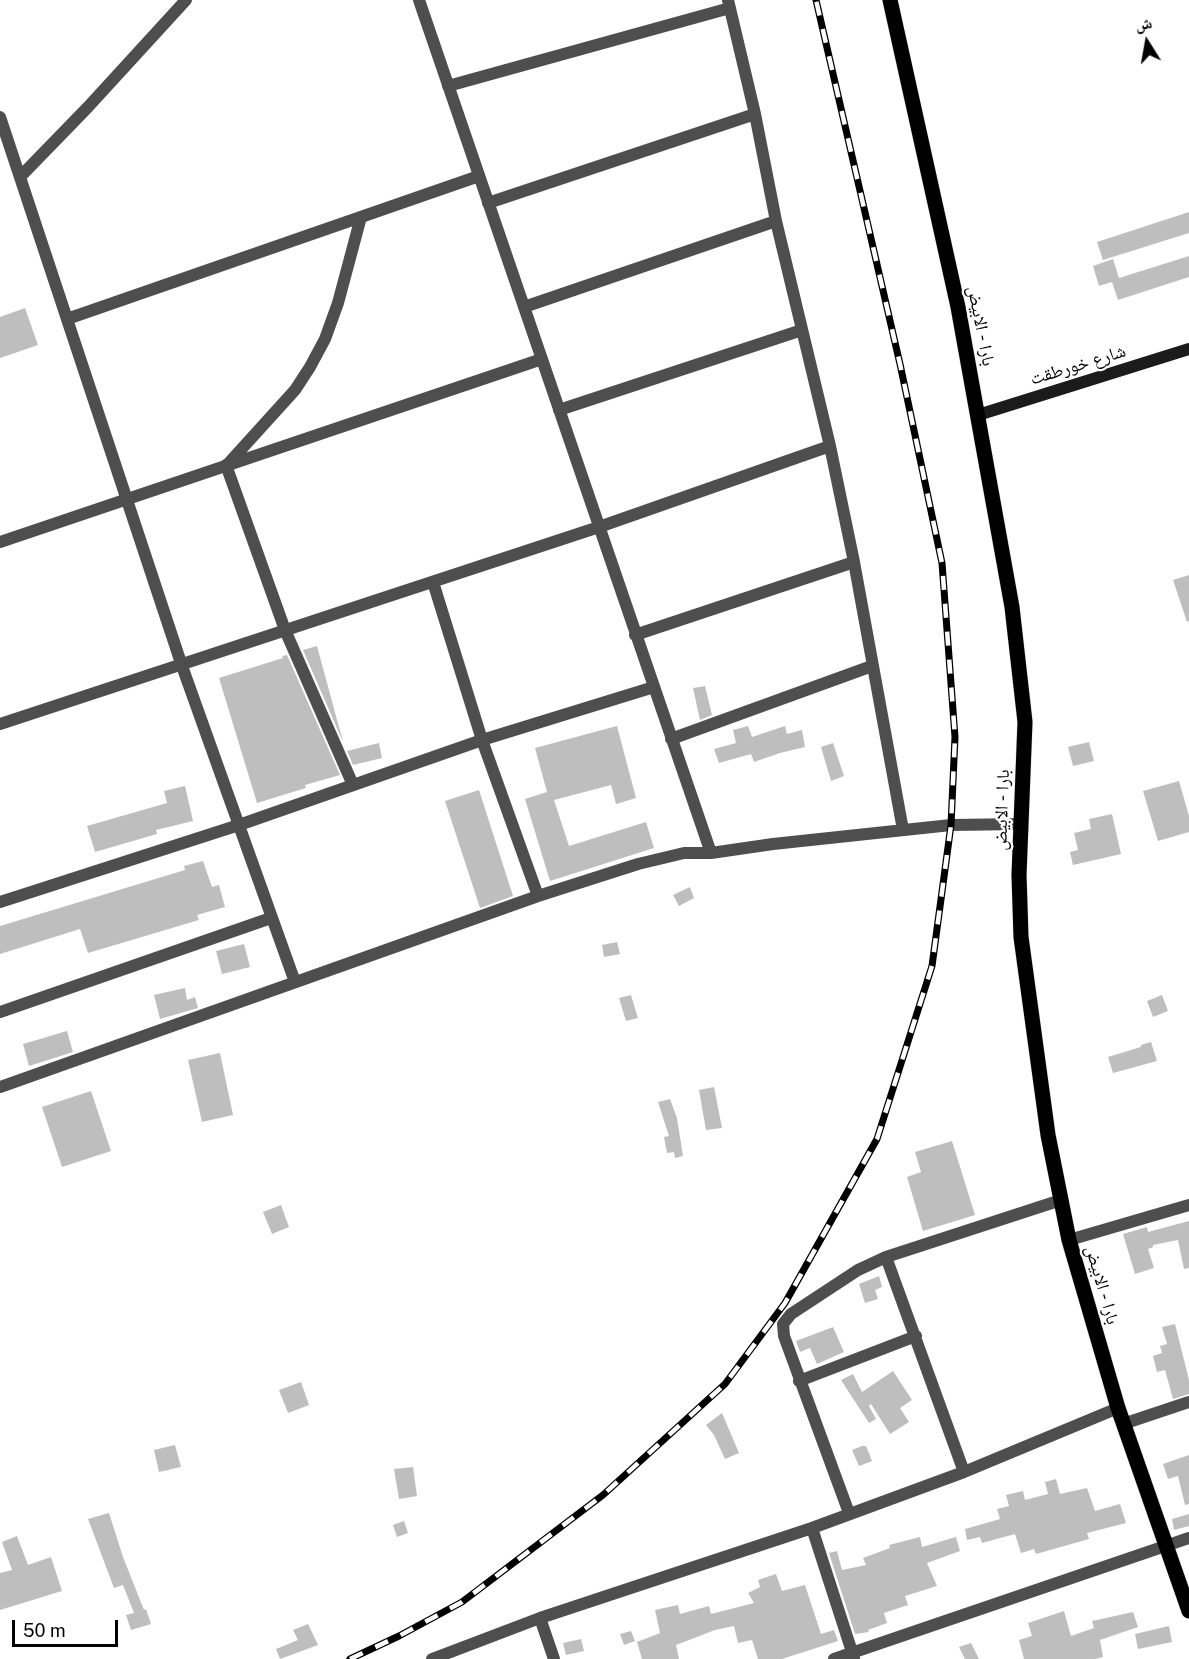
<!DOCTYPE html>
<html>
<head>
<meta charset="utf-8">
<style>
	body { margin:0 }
	#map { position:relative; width:1189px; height:1659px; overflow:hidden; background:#fff; font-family:"Public Sans","Noto Naskh Arabic",sans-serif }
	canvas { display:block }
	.north { position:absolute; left:1117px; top:12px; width:60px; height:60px; -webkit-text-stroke:4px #fff; paint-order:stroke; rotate:349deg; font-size:16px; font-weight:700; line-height:24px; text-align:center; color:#000 }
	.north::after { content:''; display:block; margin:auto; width:21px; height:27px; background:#000; clip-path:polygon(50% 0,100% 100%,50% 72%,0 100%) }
	.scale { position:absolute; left:12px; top:1620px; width:106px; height:27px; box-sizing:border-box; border:3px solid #000; border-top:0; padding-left:8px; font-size:18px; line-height:21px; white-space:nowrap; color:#000; -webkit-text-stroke:4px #fff; paint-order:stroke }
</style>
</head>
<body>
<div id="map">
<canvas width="1189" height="1659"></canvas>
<div class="north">ش</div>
<div class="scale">50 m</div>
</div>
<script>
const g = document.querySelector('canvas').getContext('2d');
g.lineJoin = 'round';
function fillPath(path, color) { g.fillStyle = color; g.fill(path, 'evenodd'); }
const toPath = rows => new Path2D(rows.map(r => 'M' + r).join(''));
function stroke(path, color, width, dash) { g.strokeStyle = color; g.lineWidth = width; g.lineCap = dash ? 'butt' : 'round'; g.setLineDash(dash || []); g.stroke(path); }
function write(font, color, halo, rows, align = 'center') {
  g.font = font + ' "Public Sans","Noto Naskh Arabic",sans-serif'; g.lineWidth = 4.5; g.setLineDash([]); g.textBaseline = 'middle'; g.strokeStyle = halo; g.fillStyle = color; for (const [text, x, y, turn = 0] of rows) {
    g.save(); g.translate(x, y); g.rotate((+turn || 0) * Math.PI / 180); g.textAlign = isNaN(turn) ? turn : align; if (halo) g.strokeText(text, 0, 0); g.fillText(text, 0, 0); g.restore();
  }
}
fillPath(toPath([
	[1189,212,1189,233,1103,260,1097,242],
	[1189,256,1189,277,1118,300,1112,282,1099,286,1093,266,1113,259,1119,278],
	[25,308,38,345,0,358,0,317],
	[1189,575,1189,621,1187,622,1173,580],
	[317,646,343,742,303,650],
	[287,655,340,775,305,785,306,788,257,803,219,678,283,658,282,656],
	[705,686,712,715,700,720,693,688],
	[617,726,636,798,616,804,611,785,554,800,569,846,646,822,654,848,550,881,525,799,547,792,535,748],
	[748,726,752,737,785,726,787,734,802,730,805,747,780,753,754,762,751,754,719,763,714,749,736,743,733,730],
	[1089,742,1094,761,1073,766,1068,747],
	[379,743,382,758,353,765,347,751],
	[833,743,844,776,831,781,821,747],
	[1179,781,1189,816,1189,832,1158,841,1143,791],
	[185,786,193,821,156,830,157,834,95,852,87,826,167,803,164,791],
	[479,790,513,896,480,908,445,801],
	[1112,814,1121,854,1073,865,1070,852,1078,850,1074,833,1091,829,1089,819],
	[203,861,212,887,219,885,225,907,197,915,199,920,88,953,80,929,0,954,0,926,185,870,184,866],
	[690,887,694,898,679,906,673,895],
	[617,942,620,954,604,957,602,945],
	[244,944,250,967,222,974,216,951],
	[185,988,187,1000,195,997,198,1008,160,1019,154,995],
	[631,995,638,1018,626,1021,619,998],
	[1162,995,1168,1011,1153,1017,1147,1001],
	[67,1031,73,1052,29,1066,23,1044],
	[1151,1042,1157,1061,1113,1073,1108,1057,1141,1047,1141,1045],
	[220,1053,233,1115,202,1122,188,1060],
	[714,1087,722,1128,706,1130,699,1090],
	[91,1091,111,1151,62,1167,42,1107],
	[670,1099,677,1118,683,1156,675,1158,674,1152,667,1153,664,1137,669,1136,658,1102],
	[952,1141,975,1215,923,1231,907,1177,921,1172,915,1152],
	[281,1205,289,1227,272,1234,263,1212],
	[1189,1221,1189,1268,1184,1269,1178,1240,1153,1245,1153,1247,1148,1249,1154,1268,1135,1274,1123,1234,1147,1227,1148,1232],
	[879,1276,882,1287,875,1290,878,1299,865,1303,859,1284],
	[1175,1324,1189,1380,1189,1394,1173,1399,1165,1370,1157,1372,1153,1356,1162,1353,1160,1346,1167,1344,1162,1327],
	[833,1327,844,1352,817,1364,810,1348,800,1352,796,1341],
	[893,1371,912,1400,900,1408,909,1422,890,1434,871,1404,869,1406,876,1419,869,1423,841,1380,853,1374,862,1392],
	[301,1382,309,1405,288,1413,279,1390],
	[722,1413,739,1453,725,1459,714,1435,706,1425],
	[175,1445,181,1467,159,1472,154,1450],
	[862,1446,866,1446,872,1461,859,1466,852,1450],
	[1189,1455,1189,1504,1185,1505,1178,1476,1168,1479,1163,1464],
	[413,1467,417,1496,399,1499,394,1469],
	[1056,1479,1060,1494,1087,1488,1095,1511,1120,1504,1126,1523,1087,1533,1089,1539,1036,1554,1034,1549,1021,1553,1015,1534,982,1543,980,1537,967,1540,965,1529,1000,1519,997,1509,1009,1506,1006,1495,1023,1491,1025,1500,1048,1494,1045,1482],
	[109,1513,123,1557,144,1610,146,1609,151,1624,131,1630,126,1615,134,1613,123,1585,114,1588,88,1519],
	[1189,1514,1189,1526,1174,1530,1172,1519],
	[404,1521,408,1533,397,1537,393,1525],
	[17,1536,28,1565,51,1557,62,1591,0,1610,0,1573,12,1570,2,1542],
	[920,1537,922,1547,956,1537,960,1551,927,1563,937,1586,905,1596,908,1605,884,1613,887,1623,868,1630,869,1632,855,1634,829,1553,837,1551,842,1570,866,1565,863,1558,890,1548,889,1545],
	[776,1574,782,1591,805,1585,821,1634,834,1630,838,1641,782,1659,758,1659,752,1640,738,1643,734,1626,715,1630,676,1645,679,1659,642,1659,637,1642,660,1633,655,1610,678,1605,680,1614,709,1606,711,1614,754,1603,748,1593,760,1587,758,1580],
	[1064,1611,1071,1636,1094,1628,1092,1621,1133,1612,1138,1627,1100,1640,1103,1657,1095,1659,1024,1659,1019,1640,1032,1636,1028,1623],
	[308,1624,318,1645,280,1659,276,1649,298,1640,293,1630],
	[1169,1626,1172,1642,1138,1649,1135,1634],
	[631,1631,635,1641,624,1645,620,1634],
	[581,1639,584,1651,566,1655,563,1643],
	[971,1643,979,1659,965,1659,959,1647]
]), '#bebebe');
const primary = toPath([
	[890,0,958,307,1012,607,1025,722,1019,875,1021,937,1048,1135,1069,1240,1118,1408,1189,1611]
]);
stroke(primary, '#dbdbdb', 16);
stroke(toPath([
	[419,0,711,853],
	[728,0,755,114,776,221,830,446,854,562,903,830],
	[448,86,730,8],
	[0,117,182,666,295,982],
	[20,177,88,107,186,0],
	[488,203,755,114],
	[524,307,776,221],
	[67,319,479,176],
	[559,410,802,330],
	[226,465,285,630,353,785],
	[227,465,295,390,310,367,325,339,338,303,361,217],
	[0,542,542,359],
	[433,582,482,740,538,896],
	[635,635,854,562],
	[0,724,599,527,830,446],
	[671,739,872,666],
	[0,902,239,825,482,740,654,687],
	[0,1012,271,918],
	[0,1087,538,896,638,864,684,853,711,853,773,844,951,825,1022,824],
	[1069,1240,1189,1205],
	[886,1257,964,1472],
	[799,1381,916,1336],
	[1123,1424,1189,1402],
	[849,1513,784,1336,783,1324,791,1314,858,1270,886,1257,1061,1200],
	[812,1528,854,1658],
	[540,1618,554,1659],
	[432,1659,540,1618,812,1528,964,1472,1118,1408],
	[834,1659,1189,1538]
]), '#4e4e4e', 12);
stroke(toPath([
	[978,415,1189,349]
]), '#1b1b1b', 12);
stroke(primary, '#000', 15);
const rail = toPath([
	[350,1659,399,1636,462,1602,603,1495,725,1384,785,1303,877,1139,932,966,951,825,955,737,942,563,900,364,816,0]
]);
stroke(rail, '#000', 7);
stroke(rail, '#fff', 4.5, [14]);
write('18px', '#000', '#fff', [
	["بارا - الابيض",981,326,79],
	["شارع خورطقت",1078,365,-17],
	["بارا - الابيض",1002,810,-88],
	["بارا - الابيض",1102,1285,74]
]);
</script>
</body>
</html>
